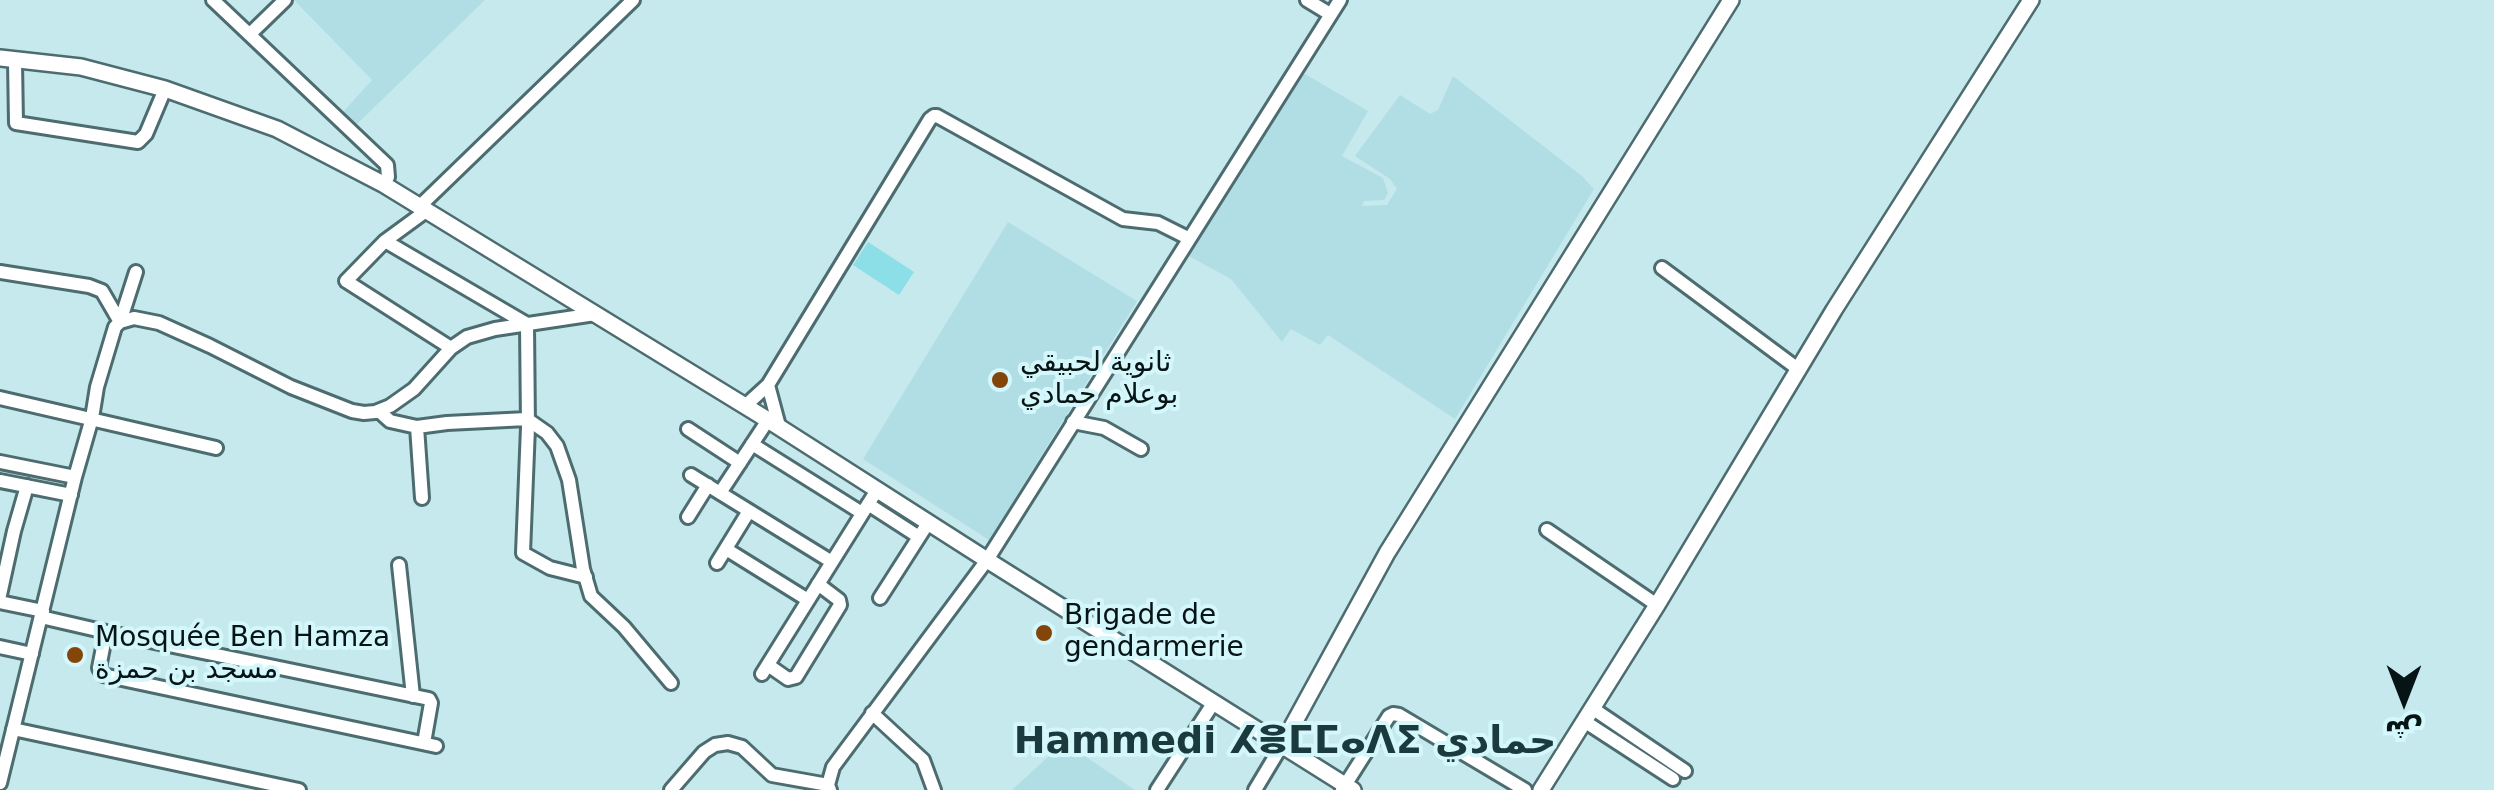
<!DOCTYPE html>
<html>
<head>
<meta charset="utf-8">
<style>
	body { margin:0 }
	#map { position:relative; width:2494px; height:790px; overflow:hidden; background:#c6e9ed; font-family:"DejaVu Sans","Noto Sans Arabic",sans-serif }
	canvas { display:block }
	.north { position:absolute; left:2354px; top:650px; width:100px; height:100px; -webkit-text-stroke:8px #d3f7fb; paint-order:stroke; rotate:180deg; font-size:28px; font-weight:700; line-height:40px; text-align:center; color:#071415 }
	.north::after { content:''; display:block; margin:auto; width:35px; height:45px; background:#071415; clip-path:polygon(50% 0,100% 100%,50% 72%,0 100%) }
</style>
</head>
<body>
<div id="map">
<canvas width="2494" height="790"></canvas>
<div class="north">ش</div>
</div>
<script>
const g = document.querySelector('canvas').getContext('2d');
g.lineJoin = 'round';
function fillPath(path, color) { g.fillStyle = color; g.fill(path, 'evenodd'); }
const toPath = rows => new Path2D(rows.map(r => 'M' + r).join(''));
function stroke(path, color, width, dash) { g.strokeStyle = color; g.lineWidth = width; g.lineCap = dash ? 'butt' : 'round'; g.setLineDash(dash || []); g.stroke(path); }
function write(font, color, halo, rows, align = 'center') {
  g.font = font + ' "DejaVu Sans","Noto Sans Arabic","Noto Sans Tifinagh",sans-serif'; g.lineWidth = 8; g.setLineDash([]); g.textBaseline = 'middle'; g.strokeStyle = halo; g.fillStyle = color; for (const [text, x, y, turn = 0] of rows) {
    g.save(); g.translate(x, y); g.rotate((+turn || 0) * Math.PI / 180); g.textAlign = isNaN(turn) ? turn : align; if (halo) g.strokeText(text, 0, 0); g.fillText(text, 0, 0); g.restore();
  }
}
fillPath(toPath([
	[294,0,485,0,356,125,343,112,372,80],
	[1300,71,1368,111,1342,156,1383,178,1388,193,1384,200,1364,201,1362,206,1387,205,1397,189,1390,179,1355,156,1400,95,1430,114,1438,110,1453,76,1582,176,1594,189,1455,419,1328,335,1320,345,1291,329,1282,342,1231,279,1185,254],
	[1008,222,1137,301,989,540,863,459],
	[1064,742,1135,790,1012,790]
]), '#b1dee4');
fillPath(toPath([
	[868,242,914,272,899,295,853,265]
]), '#8cdee7');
const minor = toPath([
	[213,0,387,165,388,177,383,184],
	[1307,0,1330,14],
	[250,34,285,0],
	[15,61,16,123,138,142,146,134,165,89],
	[420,206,633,0],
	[426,211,385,241,346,281,451,348],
	[385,241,527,324,528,427,523,553,550,568,586,577],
	[1662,268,1798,369],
	[0,272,89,286,102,291,120,322],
	[120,322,136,272],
	[768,385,779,426],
	[0,398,216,448],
	[745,406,768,385,930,119,934,116,937,116,1123,219,1158,223,1188,238],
	[375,412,380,412,390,421,417,427,447,423,527,419,547,433,557,446,569,480,583,569,591,596,624,627,671,683],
	[1073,422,1104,428,1141,449],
	[417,427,422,498],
	[688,429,740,463],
	[752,444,862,513],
	[0,462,75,477],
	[691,475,832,562],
	[0,481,71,495],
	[720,493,768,420],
	[868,504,919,537],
	[688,517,708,485],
	[1547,530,1657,605],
	[726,549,808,600],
	[717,563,749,511],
	[399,565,413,696],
	[0,595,14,531,27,486],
	[880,598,928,523],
	[0,602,43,611],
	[41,617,106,632,429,699,431,703,424,743],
	[106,632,99,668,103,675,436,746],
	[0,647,32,654],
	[768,665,788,679,796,677,840,605,839,600,818,584],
	[762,674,877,490],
	[1592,708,1685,771],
	[872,713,923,760,934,790],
	[1584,721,1673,779],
	[13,729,299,790],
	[0,783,75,477,92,418,97,387,115,327,120,322,134,318,159,323,210,346,291,387,352,411,364,413,375,412,390,406,414,389,451,348,467,337,495,329,595,314],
	[671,790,704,752,715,745,728,743,742,747,772,775,828,785],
	[830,790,828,785,833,767,987,560,1340,0],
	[1157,790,1214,702],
	[1255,790,1282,745],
	[1342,790,1389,716,1393,714,1399,715,1525,790]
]);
const major = toPath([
	[0,58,81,67,165,89,277,129,383,184,768,420,987,560,1353,790],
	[1282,745,1387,553,1731,0],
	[1541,790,1657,605,1834,310,2031,0]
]);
stroke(minor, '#4d6c70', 18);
stroke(major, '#4d6c70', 20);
stroke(minor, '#fff', 12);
stroke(major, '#fff', 15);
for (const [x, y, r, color] of [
	[1000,380,10,"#84450a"],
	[1044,633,10,"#84450a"],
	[75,655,10,"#84450a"]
]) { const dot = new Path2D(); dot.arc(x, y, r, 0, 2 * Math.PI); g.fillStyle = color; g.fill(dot); stroke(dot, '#d3f7fb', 4); }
write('28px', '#071415', '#d3f7fb', [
	["ثانوية لحبيقي",1020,364],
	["بوعلام حمادي",1020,396],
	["Brigade de",1064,617],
	["gendarmerie",1064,649],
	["Mosquée Ben Hamza",95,639],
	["مسجد بن حمزة",95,671]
], 'left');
write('bold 38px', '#1b3a3e', '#d3f7fb', [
	["Hammedi ⵃⴻⵎⵎⴰⴷⵉ حمادي",1285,743]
]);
</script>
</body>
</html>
